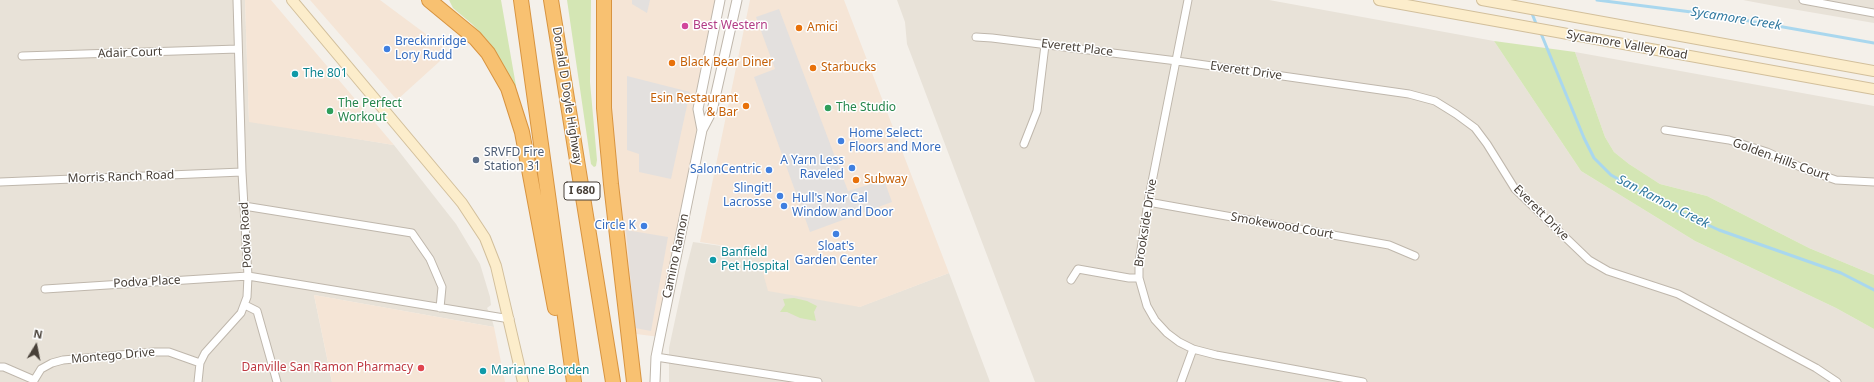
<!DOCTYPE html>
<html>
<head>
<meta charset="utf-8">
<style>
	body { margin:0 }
	#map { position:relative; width:1874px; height:382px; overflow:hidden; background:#f4f0ea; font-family:"Noto Sans",sans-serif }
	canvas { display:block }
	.north { position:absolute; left:16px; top:326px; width:40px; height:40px; -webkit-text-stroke:3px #fff; paint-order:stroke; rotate:10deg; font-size:11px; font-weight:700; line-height:16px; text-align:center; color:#484038 }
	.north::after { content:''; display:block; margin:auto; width:14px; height:18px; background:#484038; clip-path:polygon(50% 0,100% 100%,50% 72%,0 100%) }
</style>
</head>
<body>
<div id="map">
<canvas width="1874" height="382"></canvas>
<div class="north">N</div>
</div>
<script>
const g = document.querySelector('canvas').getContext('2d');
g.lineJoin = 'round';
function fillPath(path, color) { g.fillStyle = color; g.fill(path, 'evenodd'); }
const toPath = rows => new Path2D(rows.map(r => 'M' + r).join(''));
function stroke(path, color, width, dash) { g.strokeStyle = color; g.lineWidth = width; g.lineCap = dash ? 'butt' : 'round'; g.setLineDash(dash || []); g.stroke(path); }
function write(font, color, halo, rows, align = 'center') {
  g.font = font + ' "Noto Sans",sans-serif'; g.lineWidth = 3; g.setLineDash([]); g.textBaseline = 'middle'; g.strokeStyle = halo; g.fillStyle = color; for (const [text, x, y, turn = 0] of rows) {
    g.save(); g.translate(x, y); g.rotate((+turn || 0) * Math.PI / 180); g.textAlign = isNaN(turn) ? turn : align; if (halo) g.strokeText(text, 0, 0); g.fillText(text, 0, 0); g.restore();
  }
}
fillPath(toPath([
	[0,0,245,0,249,121,394,145,456,224,480,264,490,297,491,305,487,308,491,316,494,327,314,295,332,382,0,382],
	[897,0,1269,0,1494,41,1581,171,1695,241,1836,308,1874,329,1874,382,1035,382,907,44,905,22],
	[1743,0,1874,0,1874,23,1780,7],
	[1575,52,1874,106,1874,275,1809,248,1707,196,1660,184,1629,164,1614,152,1605,137],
	[693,242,757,251,859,307,949,273,990,382,669,382,669,348,686,269]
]), '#e8e2d8');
fillPath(toPath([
	[245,0,271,0,394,145,249,122],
	[310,0,380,0,450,52,397,100],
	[604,0,720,0,698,109,702,130,660,337,628,333,611,184],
	[750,0,844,0,949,273,860,307,768,291,757,251,700,242],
	[314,295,494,327,505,382,332,382]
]), '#f5e5d6');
fillPath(toPath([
	[626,230,668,237,651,331,635,328]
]), '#e4dfdb');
fillPath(toPath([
	[449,0,501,0,516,86,513,85,504,66,489,42,472,24,453,8],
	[567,0,591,0,590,82,597,160,596,166,594,167,591,164],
	[1494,41,1575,52,1605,137,1614,152,1629,164,1660,184,1707,196,1809,248,1874,275,1874,329,1836,308,1695,241,1581,171],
	[794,298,807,301,817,306,814,312,816,321,800,318,787,312,780,312,785,305,783,299]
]), '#d4e6b4');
fillPath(toPath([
	[632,0,650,0,647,13,632,4],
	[779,9,848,191,884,180,892,202,810,232,754,77,775,69,756,17],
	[627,76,690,92,671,179,639,172,639,154,627,150]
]), '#e3e0de');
stroke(toPath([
	[1597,0,1715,15,1874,43],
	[1531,11,1537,26],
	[1540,31,1584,138,1594,158,1611,175,1664,205,1719,230,1841,273,1874,290]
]), '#a9d7ee', 3);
const minor = toPath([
	[237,0,242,172,248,276,510,319],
	[1188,0,1148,202,1139,263,1139,278,1147,306,1155,320,1167,333,1179,342,1193,349,1216,355,1363,382],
	[1803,0,1874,13],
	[976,37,992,38,1177,61,1409,94,1435,101,1456,114,1475,128,1487,144,1515,189,1589,260,1608,271,1678,294,1816,368,1837,382],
	[22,56,238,49],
	[1665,130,1729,140,1767,152,1807,170,1836,180,1874,182],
	[1024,144,1037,111,1045,45],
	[0,182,242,172],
	[1148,202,1389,245,1415,256],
	[244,206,412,233,430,259,442,287,440,308],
	[1071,280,1078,269,1129,278,1139,278],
	[45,289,248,276,247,297,241,313,205,353,200,363,198,382],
	[245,305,257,311,277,382],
	[656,357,818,382],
	[0,367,4,367,34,380],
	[33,382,41,369,52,363,63,360,154,352,169,352,200,363],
	[1181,382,1193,349]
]);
const tertiary = toPath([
	[702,130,698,109,720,0],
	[655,382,656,357,660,337,702,130,712,111,737,0]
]);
const secondary = toPath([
	[292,0,462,203,485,238,496,266,523,382],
	[1379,0,1874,89],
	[1482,0,1874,71]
]);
const motorway = toPath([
	[429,0,475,38,488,53,508,88,522,132,555,308],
	[521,0,574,382],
	[551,0,613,382],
	[604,0,604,108,611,184,634,382]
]);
stroke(minor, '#bfb7ac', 9);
stroke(tertiary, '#bfb7ac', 11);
stroke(secondary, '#d2bf9b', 12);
stroke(motorway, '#d89440', 16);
stroke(minor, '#fff', 7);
stroke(tertiary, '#fff', 9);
stroke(secondary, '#fcedcb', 10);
stroke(motorway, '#f8c171', 14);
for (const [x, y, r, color] of [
	[685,26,4,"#d1479c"],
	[799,28,4,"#e8710a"],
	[387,49,4,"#3f7fe0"],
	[672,63,4,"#e8710a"],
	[813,68,4,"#e8710a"],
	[295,74,4,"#0f9aa8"],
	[746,106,4,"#e8710a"],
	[828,108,4,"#2e9e5b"],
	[330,111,4,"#2e9e5b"],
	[841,141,4,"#3f7fe0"],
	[476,160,4,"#5c6f8a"],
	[852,168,4,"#3f7fe0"],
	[769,170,4,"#3f7fe0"],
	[856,180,4,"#e8710a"],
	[780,196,4,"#3f7fe0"],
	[784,206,4,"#3f7fe0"],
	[644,226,4,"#3f7fe0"],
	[836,234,4,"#3f7fe0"],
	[713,260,4,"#0f9aa8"],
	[421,368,4,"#e0444e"],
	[483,371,4,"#0f9aa8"]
]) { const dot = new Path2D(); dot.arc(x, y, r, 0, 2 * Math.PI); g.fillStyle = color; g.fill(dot); stroke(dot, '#fff', 1.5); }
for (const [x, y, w] of [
	[582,191,36]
]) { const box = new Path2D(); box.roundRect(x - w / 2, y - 9, w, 18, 3); g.fillStyle = '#fff'; g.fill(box); stroke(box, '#484038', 1); }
write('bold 11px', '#484038', null, [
	["I 680",582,191]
]);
write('12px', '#b23c85', '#fff', [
	["Best Western",693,26]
], 'left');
write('12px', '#c56008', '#fff', [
	["Amici",807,28],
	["Black Bear Diner",680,63],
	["Starbucks",821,68],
	["Esin Restaurant",738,99,"right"],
	["& Bar",738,113,"right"],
	["Subway",864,180]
], 'left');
write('12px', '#366cbe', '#fff', [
	["Breckinridge",395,42,"left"],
	["Lory Rudd",395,56,"left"],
	["Home Select:",849,134,"left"],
	["Floors and More",849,148,"left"],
	["A Yarn Less",844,161],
	["Raveled",844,175],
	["SalonCentric",761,170],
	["Slingit!",772,189],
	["Lacrosse",772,203],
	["Hull's Nor Cal",792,199,"left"],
	["Window and Door",792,213,"left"],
	["Circle K",636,226],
	["Sloat's",836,247,"center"],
	["Garden Center",836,261,"center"]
], 'right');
write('12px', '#484038', '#fff', [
	["Sycamore Valley Road",1627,45,10],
	["Everett Place",1077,48,7],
	["Adair Court",130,53,-2],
	["Everett Drive",1246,71,8],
	["Donald D Doyle Highway",567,96,81],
	["Golden Hills Court",1781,160,20],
	["Morris Ranch Road",121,177,-2],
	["Everett Drive",1541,213,45],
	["Brookside Drive",1146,223,-81],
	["Smokewood Court",1282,226,10],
	["Podva Road",246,235,-93],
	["Camino Ramon",676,256,-78],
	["Podva Place",147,282,-3],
	["Montego Drive",113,356,-5]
]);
write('12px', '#0d838f', '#fff', [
	["The 801",303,74],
	["Banfield",721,253],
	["Pet Hospital",721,267],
	["Marianne Borden",491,371]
], 'left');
write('12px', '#27864d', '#fff', [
	["The Perfect",338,104],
	["Workout",338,118],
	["The Studio",836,108]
], 'left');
write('12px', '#4e5e75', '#fff', [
	["SRVFD Fire",484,153],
	["Station 31",484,167]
], 'left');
write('12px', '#be3a42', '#fff', [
	["Danville San Ramon Pharmacy",413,368]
], 'right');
write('italic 13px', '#3079a0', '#fff', [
	["Sycamore Creek",1736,19,9],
	["San Ramon Creek",1663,202,27]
]);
</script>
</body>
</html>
